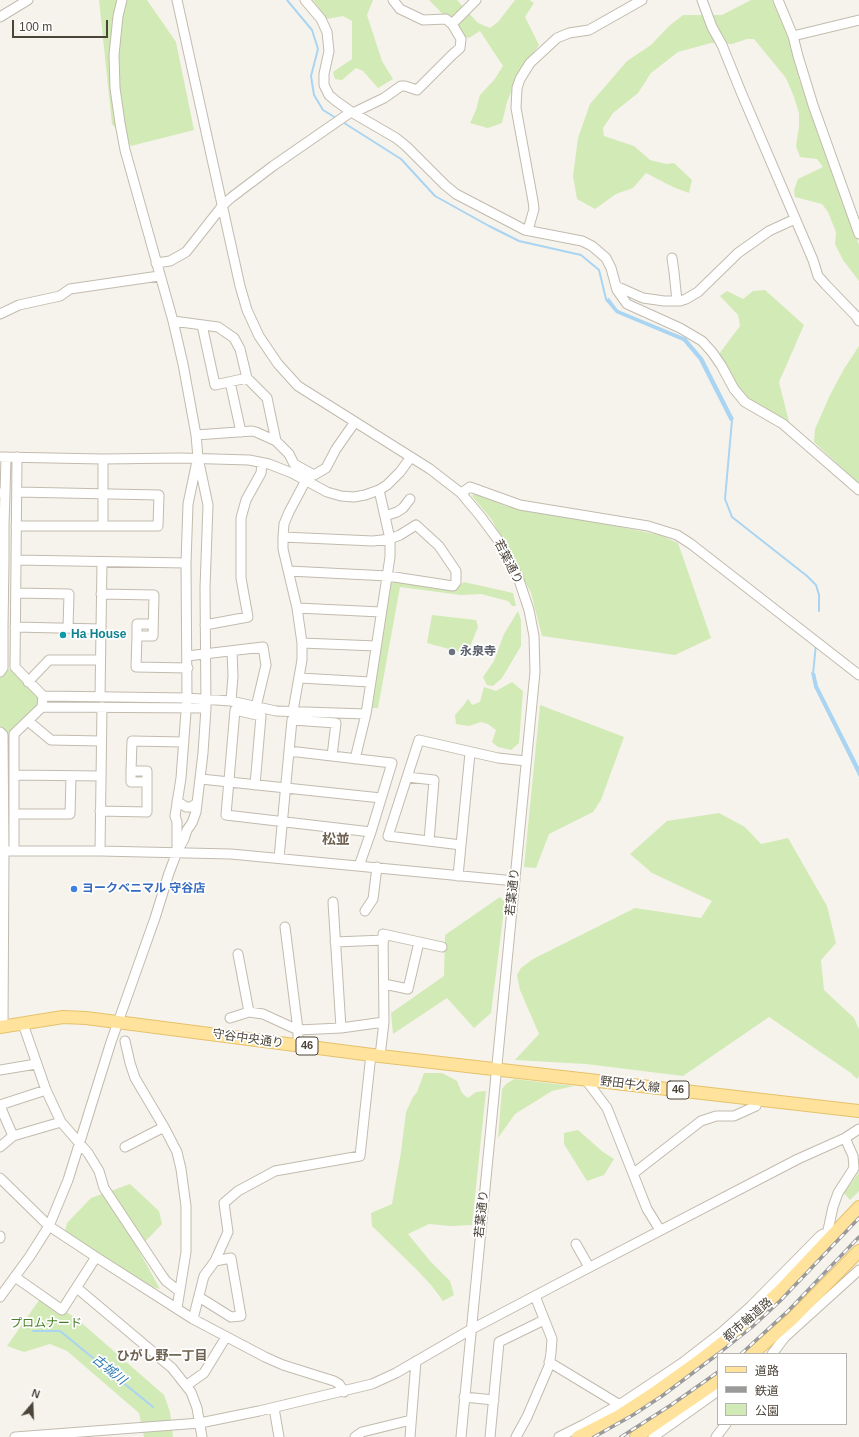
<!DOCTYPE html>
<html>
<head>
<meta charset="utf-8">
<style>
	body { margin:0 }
	#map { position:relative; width:859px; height:1437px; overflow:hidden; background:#f6f3ec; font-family:Helvetica,"Noto Sans JP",sans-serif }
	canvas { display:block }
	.legend { position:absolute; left:717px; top:1353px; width:130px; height:72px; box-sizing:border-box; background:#fff; border:1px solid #b7b4b0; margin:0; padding:5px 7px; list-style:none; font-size:12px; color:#4b4439 }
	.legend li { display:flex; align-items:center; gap:8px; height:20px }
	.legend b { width:20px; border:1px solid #b7b4b0 }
	.north { position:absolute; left:12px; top:1385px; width:40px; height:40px; -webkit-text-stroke:3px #fff; paint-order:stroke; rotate:19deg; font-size:11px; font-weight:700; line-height:16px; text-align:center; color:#4b4439 }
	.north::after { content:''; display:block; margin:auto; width:14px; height:18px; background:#4b4439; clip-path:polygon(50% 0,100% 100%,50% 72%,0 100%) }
	.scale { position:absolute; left:12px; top:20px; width:96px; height:18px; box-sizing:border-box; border:2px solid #4b4439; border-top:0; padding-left:5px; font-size:12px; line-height:14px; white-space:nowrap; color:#4b4439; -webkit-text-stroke:3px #fff; paint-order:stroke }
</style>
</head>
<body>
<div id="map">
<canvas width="859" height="1437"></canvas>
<ul class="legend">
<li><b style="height:5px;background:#ffe39c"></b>道路</li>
<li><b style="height:5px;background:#9a9a9a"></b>鉄道</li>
<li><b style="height:11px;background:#d2eab5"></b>公園</li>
</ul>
<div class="north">N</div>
<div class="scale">100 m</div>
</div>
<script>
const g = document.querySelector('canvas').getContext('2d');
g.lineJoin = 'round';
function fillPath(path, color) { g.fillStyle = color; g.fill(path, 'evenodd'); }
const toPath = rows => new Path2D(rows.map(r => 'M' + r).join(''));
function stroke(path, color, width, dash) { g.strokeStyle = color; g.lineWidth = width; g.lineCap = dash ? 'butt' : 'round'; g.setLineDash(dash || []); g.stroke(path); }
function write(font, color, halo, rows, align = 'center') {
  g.font = font + ' Helvetica,"Noto Sans JP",sans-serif'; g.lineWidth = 3.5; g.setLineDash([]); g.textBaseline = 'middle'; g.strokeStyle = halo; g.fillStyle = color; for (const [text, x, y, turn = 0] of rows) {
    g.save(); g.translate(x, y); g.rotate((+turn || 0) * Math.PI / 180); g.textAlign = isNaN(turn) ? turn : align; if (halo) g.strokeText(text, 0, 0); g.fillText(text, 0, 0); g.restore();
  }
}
fillPath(toPath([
	[99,0,147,0,176,42,194,130,131,146,112,124],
	[313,0,373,0,367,15,382,61,393,79,378,88,363,71,356,68,342,80,335,79,333,72,352,59,352,21,343,16,327,19],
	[429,0,457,0,478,23,490,28,498,22,515,0,530,0,534,3,525,17,539,45,518,75,507,102,502,123,488,128,470,123,476,110,480,95,494,80,503,66,480,31,469,38,465,37],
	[751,0,772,0,787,31,800,81,859,245,859,281,843,260,835,244,836,232,828,212,822,204,795,197,794,190,798,179,823,167,817,159,800,157,796,146,799,127,799,113,794,97,786,78,754,39,747,39,732,44,711,43,678,52,651,73,638,93,613,113,603,128,604,136,634,146,650,160,666,164,674,163,692,180,689,193,673,187,646,173,633,188,616,194,595,209,577,199,573,176,578,138,590,104,627,61,651,45,669,26,683,15,722,15],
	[765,290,804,325,779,382,789,422,783,421,744,398,719,354,740,326,738,315,720,296,727,291,743,299,753,291],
	[859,346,859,484,814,442,815,429,830,395,844,369],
	[476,493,505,506,566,516,660,535,678,543,711,638,675,655,542,636,531,593,492,520,472,496],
	[391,578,456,588,464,582,513,593,516,606,512,606,508,601,481,594,461,595,400,587,378,708,371,708],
	[518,611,521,620,521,646,502,678,493,686,487,685,483,677,494,661,504,634],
	[432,615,476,620,478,627,467,654,427,643],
	[6,669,13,670,40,698,40,707,12,732,6,733,0,727,0,675],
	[512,682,523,691,519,743,511,750,498,747,492,742,496,730,488,724,481,722,469,726,456,724,455,715,463,706,468,699,472,705,480,702,484,687,496,691],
	[540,705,624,737,601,800,593,812,549,834,536,868,524,867],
	[719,813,745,827,761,844,788,838,827,906,836,943,821,960,824,990,854,1018,859,1029,859,1076,857,1079,851,1073,769,1017,683,1076,586,1064,515,1060,539,1034,520,990,517,975,521,968,533,959,635,908,701,918,712,901,652,873,630,854,667,821],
	[500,897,505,902,491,1013,474,1028,447,998,393,1034,391,1013,444,976,445,935],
	[424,1073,442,1073,457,1081,462,1093,468,1098,476,1092,486,1091,472,1225,450,1226,429,1224,408,1234,430,1261,450,1281,454,1295,443,1301,431,1285,416,1269,372,1226,371,1213,392,1204,401,1152,406,1112,413,1097,417,1092],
	[514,1079,574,1086,552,1091,515,1114,498,1138,502,1089,506,1084],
	[578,1130,603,1152,614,1159,604,1175,587,1181,564,1144,564,1133],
	[859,1172,859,1191,850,1200,844,1193],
	[130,1184,159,1211,162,1224,138,1249,160,1289,146,1285,65,1231,67,1223,91,1198],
	[42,1296,77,1319,164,1395,170,1412,173,1437,144,1437,139,1413,67,1351,50,1344,24,1352,7,1346]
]), '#d2eab5');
fillPath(toPath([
	[609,298,618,310,686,338,703,358,734,419,730,421,699,360,683,341,616,313,605,300],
	[811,672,815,673,818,686,859,767,859,777,814,687]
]), '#a9d4f2');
stroke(toPath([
	[287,0,312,30,318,49,311,76,314,95,323,110,336,118],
	[341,121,401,159,435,196,489,226,519,241,581,255,599,270,606,299,608,301],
	[731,418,732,420,725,499,732,517,807,576,816,585,819,595,819,611],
	[813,674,816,644],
	[33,1331,60,1331,153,1407]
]), '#a9d4f2', 2);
const minor = toPath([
	[177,0,240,286,247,310,259,336,278,364,298,386,430,469,461,493,481,517,501,544,518,577,529,610,534,636,535,672,461,1437],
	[305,0,321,19,327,32,329,51,324,74,324,85,329,95,336,101,353,113,396,138,406,146,445,185,456,194,525,230,582,241,592,246,606,258,611,268,617,290,627,304,680,328,702,341,712,352,721,365,734,389,745,402,783,424,859,490],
	[702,0,712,27,722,45,741,92,813,260,818,276,826,285,856,316,859,321],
	[778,0,793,36,798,56,813,105,859,234],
	[0,17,28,0],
	[452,24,476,0],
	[793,36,859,20],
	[353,113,384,98,401,86,405,86,417,90,452,55,460,48,461,39,452,24,446,19,423,20,400,9,393,0],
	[528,230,534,209,533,201,516,108,517,88,520,79,530,63,557,38,569,33,589,30,642,0],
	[672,258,674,272,677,301],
	[156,263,170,261,186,252,194,242,223,205,232,197,273,166,351,112],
	[616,286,643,298,664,301,680,301,686,299,698,292,738,253,769,231,795,219],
	[0,314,19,305,60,296,70,289,159,276],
	[173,321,218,327,234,338,240,349,247,378,267,398,276,441],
	[202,325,215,385,247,378],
	[230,382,241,432],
	[196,435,252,431,256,432,276,441,289,454,294,464,314,475,326,468,336,449,355,422],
	[0,457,103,459,180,458,249,460,269,464,292,473,327,492,341,496,354,497,365,495,379,490,387,485,400,472,411,457],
	[17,457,15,667,43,696],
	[0,493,5,493,6,457],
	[461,493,470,487,520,505,648,526,677,535,691,544,859,675],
	[385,516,397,512,403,508,410,499],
	[0,526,4,526,4,561,3,629,0,629],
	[4,526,5,493],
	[16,526,158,526,159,495,17,492],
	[103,526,103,459],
	[283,537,373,541,390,539,400,535,416,525,439,546,456,571,456,582,453,586,388,576,289,571],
	[16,560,186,563],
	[16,593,69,594,68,628],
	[101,594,154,595,153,636,137,636,136,667,188,668],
	[297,608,381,612],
	[205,625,248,617,241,578,241,518,246,500,261,473,262,463],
	[15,627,101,629],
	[137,636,137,624,153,624],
	[302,643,376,646],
	[187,656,263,647,266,665,256,707],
	[0,672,3,668,3,629],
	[300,678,370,682],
	[28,682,49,660,100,660],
	[100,697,102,562],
	[231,701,233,676,232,651],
	[42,707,43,696,187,698,231,701,276,711,366,714,355,759],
	[293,711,302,660,302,643,297,608,283,549,283,537,284,524,289,512,306,480],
	[366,714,390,557,390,539,379,490],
	[28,721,51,740,101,741],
	[0,732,3,735,4,851,3,1027],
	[289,751,292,720,336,723,332,756],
	[131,771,131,782,147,782],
	[14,775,101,776],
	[407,777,434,780,429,841],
	[201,779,381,798],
	[255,785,261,716,235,710,226,815,371,832],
	[177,801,186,807,191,807,197,803],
	[100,811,147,812,147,771,131,771,132,741,184,742],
	[14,814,70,814,71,777],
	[461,845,388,836,419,740,498,758,526,761],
	[177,850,177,822,175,816,181,778,187,698,186,563,188,504,197,461],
	[0,851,100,851,231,854,515,881],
	[14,851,14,734,42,707,206,708],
	[100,851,102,707],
	[279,858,289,751,392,763,371,832,359,866],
	[458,876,470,753],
	[333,902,341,1028],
	[365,911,373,899,377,867],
	[285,927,298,1030,298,1045],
	[335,942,384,940],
	[238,954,249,1012],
	[384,984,408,989,419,942],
	[230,1018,249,1012,263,1014,298,1030,341,1028,384,1022],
	[23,1024,46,1090,61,1122,88,1153,99,1171,104,1188,161,1274,166,1281,179,1291],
	[125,1041,130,1063,135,1078,164,1127,177,1152,181,1169,186,1206,186,1252,177,1308],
	[380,1056,384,1022,383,934,442,947],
	[0,1070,36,1064],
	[586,1080,607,1108,647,1209,660,1230],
	[0,1105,46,1090],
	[0,1106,13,1136],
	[0,1147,13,1136,61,1122],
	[125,1147,164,1127],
	[634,1173,701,1121,716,1116,734,1116,756,1106,757,1099],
	[0,1178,49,1226,96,1257,193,1319,265,1357,283,1365,334,1381,339,1384,344,1392],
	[0,1236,0,1238],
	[823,1239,827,1235,833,1207,838,1193,854,1168,853,1156,845,1138],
	[576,1244,589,1267],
	[15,1277,62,1310,96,1257],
	[77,1288,172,1368,191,1392,197,1408,202,1437],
	[0,1297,30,1256,49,1226,68,1180,111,1042,155,918,169,873,177,852,184,839,187,830,192,823,196,812,203,753,206,708,205,588,208,505,198,458,196,435,183,364,173,321,125,150,120,123,115,88,114,55,118,16,122,0],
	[199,1297,231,1317,241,1316,231,1258,215,1261],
	[193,1319,204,1276,215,1261,228,1232,224,1203,238,1191,275,1171,360,1156,371,1054],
	[772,1354,785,1337,859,1270],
	[549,1362,620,1405],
	[187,1385,204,1373,226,1337],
	[464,1397,494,1400],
	[274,1408,279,1437],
	[15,1437,200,1423,259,1411,372,1384,396,1373,470,1330,567,1279,798,1159,845,1138,859,1129],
	[355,1437,362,1432,411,1420],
	[410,1437,416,1361],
	[490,1437,499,1342,544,1320],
	[516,1437,527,1417,549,1366,551,1353,552,1339,535,1296],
	[559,1437,585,1424,622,1403,682,1363,722,1332,751,1306,820,1236,823,1234,831,1237],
	[653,1437,718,1391],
	[716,1437,726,1424]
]);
const major = toPath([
	[0,1027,63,1017,86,1018,380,1056,859,1111],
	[752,1354,791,1320,859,1251],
	[578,1437,619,1416,656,1392,698,1362,735,1333,779,1292,859,1207],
	[636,1437,718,1381]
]);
stroke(minor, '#c2bbae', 11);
stroke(major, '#e6c16a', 14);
stroke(minor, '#fff', 9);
stroke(major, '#ffe39c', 12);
const rail = toPath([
	[718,1354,752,1327,780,1301,859,1218],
	[741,1354,789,1310,859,1237],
	[594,1437,633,1415,662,1396,718,1354],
	[621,1437,671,1405,718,1372]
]);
stroke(rail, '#9a9a9a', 3.5);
stroke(rail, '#fff', 2, [6]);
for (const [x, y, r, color] of [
	[63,635,4,"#0f9aa8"],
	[452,652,4,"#6b7280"],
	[74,889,4,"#3f7fe0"]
]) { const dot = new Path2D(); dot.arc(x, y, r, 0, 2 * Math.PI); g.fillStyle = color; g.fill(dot); stroke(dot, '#fff', 1.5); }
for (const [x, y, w] of [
	[307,1046,22],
	[678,1090,22]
]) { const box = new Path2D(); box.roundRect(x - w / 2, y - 9, w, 18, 3); g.fillStyle = '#fff'; g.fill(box); stroke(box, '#4b4439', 1); }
write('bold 11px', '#4b4439', null, [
	["46",307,1046],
	["46",678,1090]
]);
write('12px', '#4b4439', '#fff', [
	["若葉通り",508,562,63],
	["若葉通り",513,892,-84],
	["守谷中央通り",248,1039,8],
	["野田牛久線",630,1085,7],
	["若葉通り",482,1214,-84],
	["都市軸道路",748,1320,-41]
]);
write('bold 12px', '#0d838f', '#fff', [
	["Ha House",71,635]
], 'left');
write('bold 12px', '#5b616d', '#fff', [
	["永泉寺",460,652]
], 'left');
write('bold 12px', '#366cbe', '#fff', [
	["ヨークベニマル 守谷店",82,889]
], 'left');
write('12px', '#4a7f2a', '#fff', [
	["プロムナード",46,1324]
]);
write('bold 13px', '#6e6250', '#fff', [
	["ひがし野一丁目",162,1356]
]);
write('italic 13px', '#2e7ab2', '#fff', [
	["古城川",109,1370,39]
]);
write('bold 14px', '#6e6250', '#fff', [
	["松並",336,840]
]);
</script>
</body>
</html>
